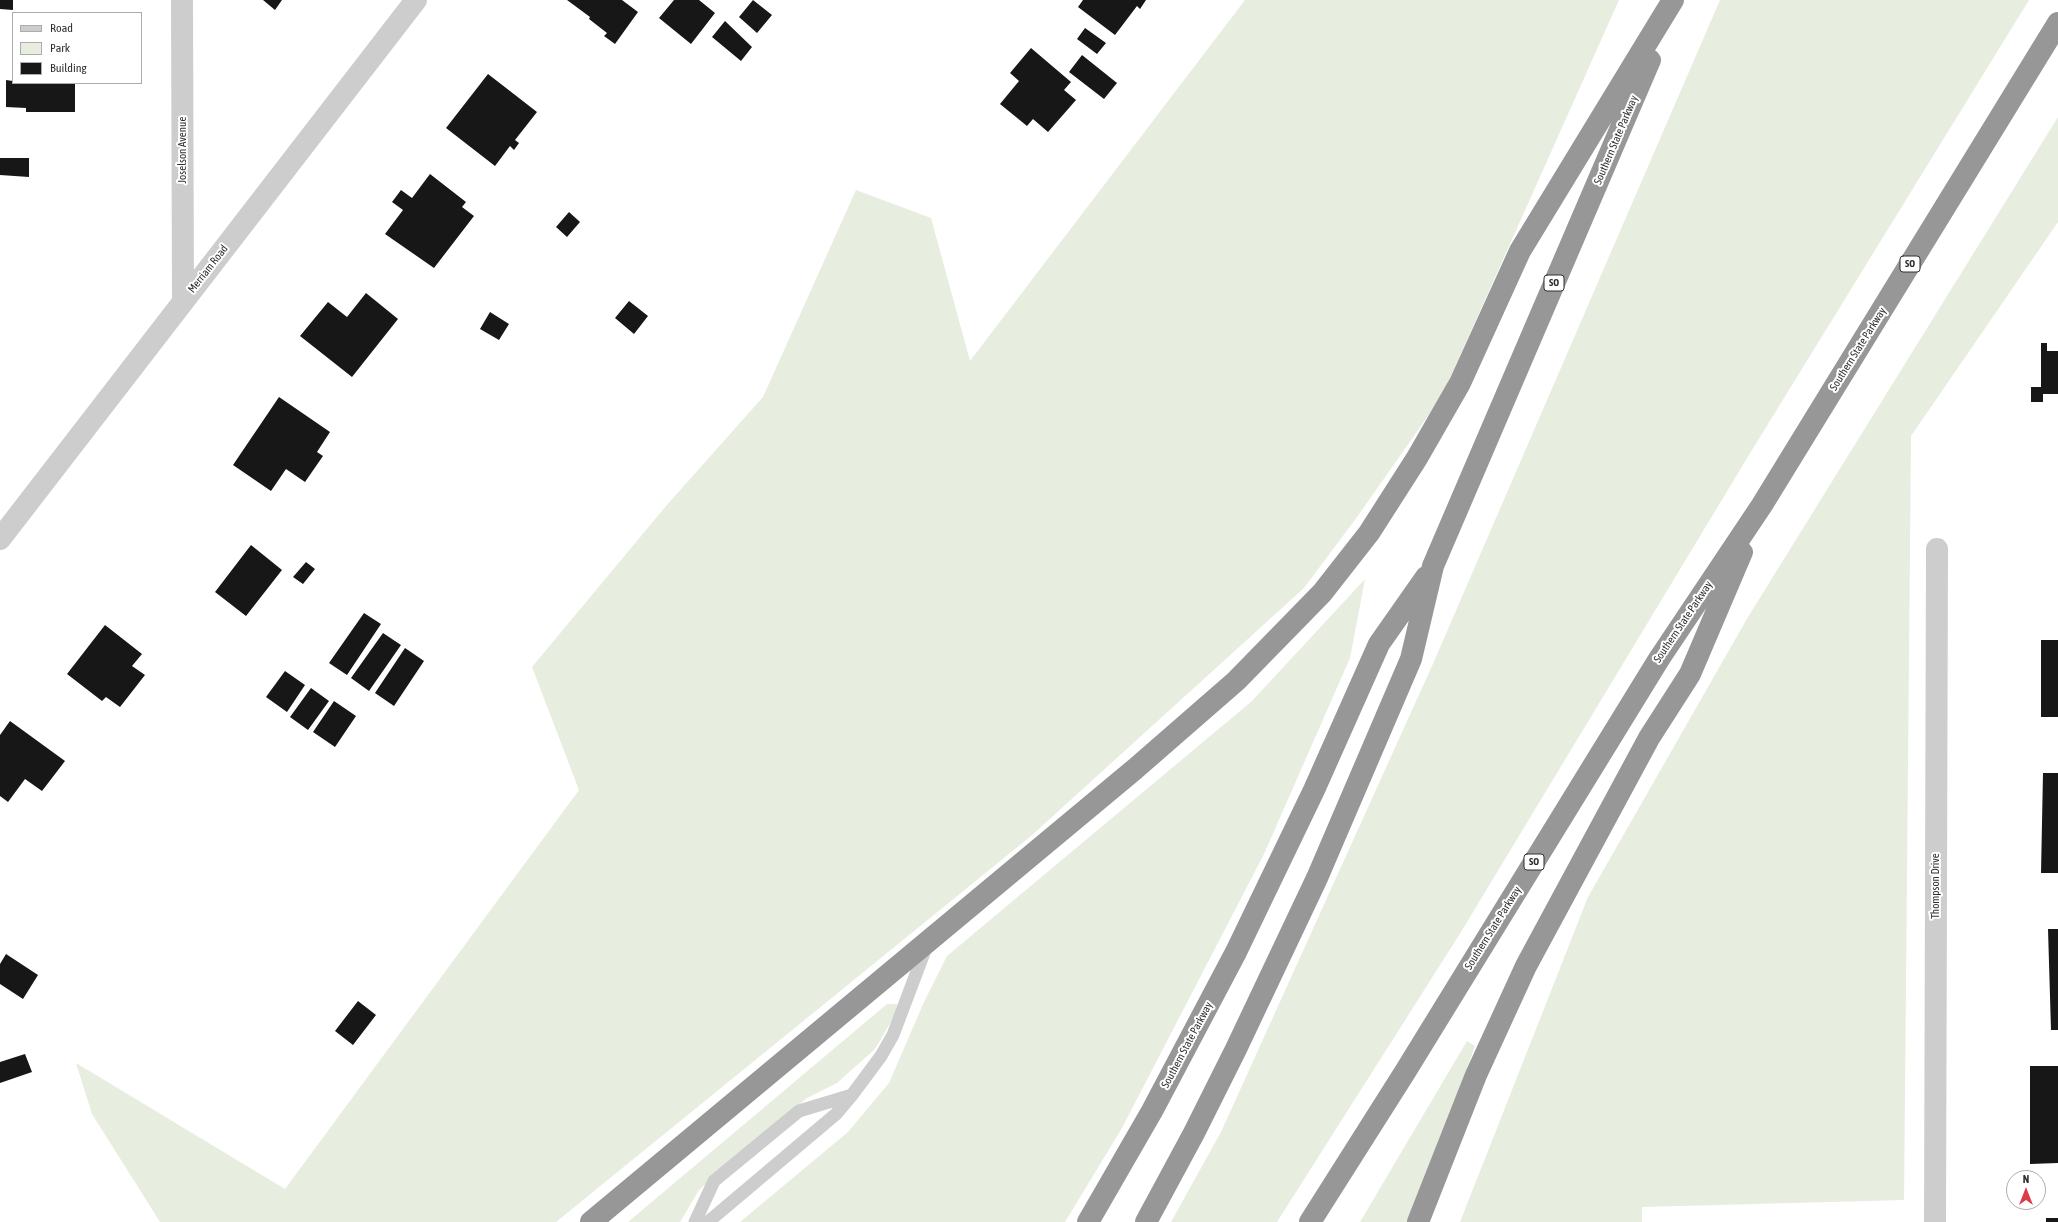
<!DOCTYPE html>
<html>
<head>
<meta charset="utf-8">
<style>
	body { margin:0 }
	#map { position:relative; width:2058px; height:1222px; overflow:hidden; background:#fff; font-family:"Asap Condensed",sans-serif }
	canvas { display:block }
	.legend { position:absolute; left:12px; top:12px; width:130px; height:72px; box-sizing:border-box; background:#fff; border:1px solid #acacac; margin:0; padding:5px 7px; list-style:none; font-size:12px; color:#303030 }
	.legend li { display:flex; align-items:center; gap:8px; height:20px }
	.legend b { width:20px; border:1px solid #acacac }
	.north { position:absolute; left:2006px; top:1170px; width:40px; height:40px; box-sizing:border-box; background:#fff; border:1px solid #acacac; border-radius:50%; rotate:0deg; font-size:11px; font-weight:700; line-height:16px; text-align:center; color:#303030 }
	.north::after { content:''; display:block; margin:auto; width:14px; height:18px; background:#de3b49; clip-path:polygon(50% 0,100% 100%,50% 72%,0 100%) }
</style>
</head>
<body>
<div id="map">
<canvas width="2058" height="1222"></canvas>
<ul class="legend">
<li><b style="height:5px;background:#cdcdcd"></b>Road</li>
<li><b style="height:11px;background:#e7eddf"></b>Park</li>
<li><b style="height:11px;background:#171717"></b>Building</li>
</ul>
<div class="north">N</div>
</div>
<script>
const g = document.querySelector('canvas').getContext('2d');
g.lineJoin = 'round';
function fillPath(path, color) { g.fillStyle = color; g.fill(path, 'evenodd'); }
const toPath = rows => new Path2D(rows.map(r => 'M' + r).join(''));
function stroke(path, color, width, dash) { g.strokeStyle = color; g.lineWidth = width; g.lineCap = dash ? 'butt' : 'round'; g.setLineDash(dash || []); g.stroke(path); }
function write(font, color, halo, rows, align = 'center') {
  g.font = font + ' "Asap Condensed",sans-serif'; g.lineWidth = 4; g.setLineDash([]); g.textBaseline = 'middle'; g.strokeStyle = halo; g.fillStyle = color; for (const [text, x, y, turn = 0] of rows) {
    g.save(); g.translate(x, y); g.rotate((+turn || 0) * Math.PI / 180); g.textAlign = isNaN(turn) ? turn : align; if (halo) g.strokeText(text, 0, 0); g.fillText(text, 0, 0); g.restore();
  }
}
fillPath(toPath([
	[1245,0,1619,0,1442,396,1357,517,1304,588,1031,836,556,1222,160,1222,92,1114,76,1063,285,1189,579,790,532,667,666,506,763,397,856,190,931,218,970,361],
	[1720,0,2029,0,1752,450,1461,932,1277,1222,1171,1222,1221,1132,1432,666],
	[2058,117,2058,222,1911,436,1904,1200,1642,1207,1642,1222,1460,1222,1588,897,1748,617],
	[1365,579,1350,658,1264,854,1122,1128,1065,1222,740,1222,848,1132,889,1083,924,1002,947,956,1252,701],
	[887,1004,897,1004,896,1013,875,1049,837,1083,807,1098,699,1190,680,1222,628,1222],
	[1467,1041,1475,1046,1411,1222,1360,1222]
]), '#e7eddf');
fillPath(toPath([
	[0,0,13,0,13,10,0,9],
	[263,0,282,0,275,10],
	[567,0,622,0,638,12,615,44,604,36,607,33,589,19,590,17],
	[674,0,699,0,715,13,691,44,659,18],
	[753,0,772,15,757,33,739,17],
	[1083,0,1146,0,1140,9,1137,6,1115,35,1078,7],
	[725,21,752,47,741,61,712,37],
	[1085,28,1106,43,1097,54,1077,39],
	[1031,48,1071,82,1064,90,1076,100,1048,132,1033,119,1027,126,1000,104,1019,81,1010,73],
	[1082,55,1117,83,1104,99,1069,72],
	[488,74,537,112,515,140,519,143,514,150,510,146,495,166,446,128],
	[6,80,13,81,13,83,75,83,75,112,26,112,26,108,6,107],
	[0,158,29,158,29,177,0,175],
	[430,174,466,202,462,207,474,216,434,268,385,234,403,210,392,202,401,190,412,198],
	[569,212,580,222,567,237,556,227],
	[366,293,398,319,352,377,300,336,328,302,347,317],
	[629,301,648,316,634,334,615,318],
	[490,312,509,324,499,340,480,329],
	[2041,343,2047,343,2047,351,2058,351,2058,394,2043,394,2043,402,2031,402,2031,387,2041,387],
	[279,397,330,432,317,452,323,456,305,482,286,469,271,491,233,465],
	[251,545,282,570,246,616,215,592],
	[306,562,315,569,303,584,293,577],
	[364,613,381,624,347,675,329,663],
	[105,625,142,654,132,666,145,675,120,707,106,697,102,701,67,674],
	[383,633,401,645,369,691,351,678],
	[2041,640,2058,640,2058,717,2041,717],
	[405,648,424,661,394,706,375,693],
	[285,671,305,685,287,712,266,697],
	[311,688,329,701,308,730,290,717],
	[334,701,356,716,335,747,313,732],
	[10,721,65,761,42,791,25,779,8,802,0,796,0,735],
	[2043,773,2058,773,2058,873,2041,873],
	[2048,929,2058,929,2058,1030,2051,1030],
	[6,954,38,975,23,999,0,984,0,964],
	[358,1001,376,1015,353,1045,335,1031],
	[25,1054,32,1072,0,1083,0,1062],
	[2030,1066,2058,1066,2058,1163,2030,1164],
	[2046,1218,2058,1218,2058,1222,2046,1222]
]), '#171717');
stroke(toPath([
	[695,1222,714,1181,799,1111,852,1095],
	[708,1222,836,1114,852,1095,881,1056,893,1035,927,945]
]), '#cdcdcd', 13);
stroke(toPath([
	[182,0,183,301],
	[0,539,416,0],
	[1935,1222,1937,549]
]), '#cdcdcd', 22);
stroke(toPath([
	[591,1222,1135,769,1236,681,1322,593,1369,533,1417,458,1460,383,1520,251,1673,0],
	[1088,1222,1152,1111,1236,952,1314,790,1379,644,1426,577],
	[1146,1222,1194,1133,1236,1049,1317,878,1411,659,1433,566,1650,60],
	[1310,1222,1405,1072,1659,659,1762,505,2058,23],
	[1418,1222,1476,1075,1526,966,1649,738,1690,674,1742,552]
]), '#979797', 22);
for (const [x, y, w] of [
	[1910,264,20],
	[1554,283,20],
	[1534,862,20]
]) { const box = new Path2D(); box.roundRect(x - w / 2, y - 8, w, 16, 3); g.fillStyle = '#fff'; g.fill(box); stroke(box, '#303030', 1); }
write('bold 10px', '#303030', null, [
	["SO",1910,264],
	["SO",1554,283],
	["SO",1534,862]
]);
write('11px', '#303030', '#fff', [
	["Southern State Parkway",1616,140,-67],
	["Joselson Avenue",183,150,-90],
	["Merriam Road",208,269,-52],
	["Southern State Parkway",1858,349,-58],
	["Southern State Parkway",1683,622,-56],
	["Thompson Drive",1936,886,-90],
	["Southern State Parkway",1493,928,-58],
	["Southern State Parkway",1187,1045,-62]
]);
</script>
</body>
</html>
